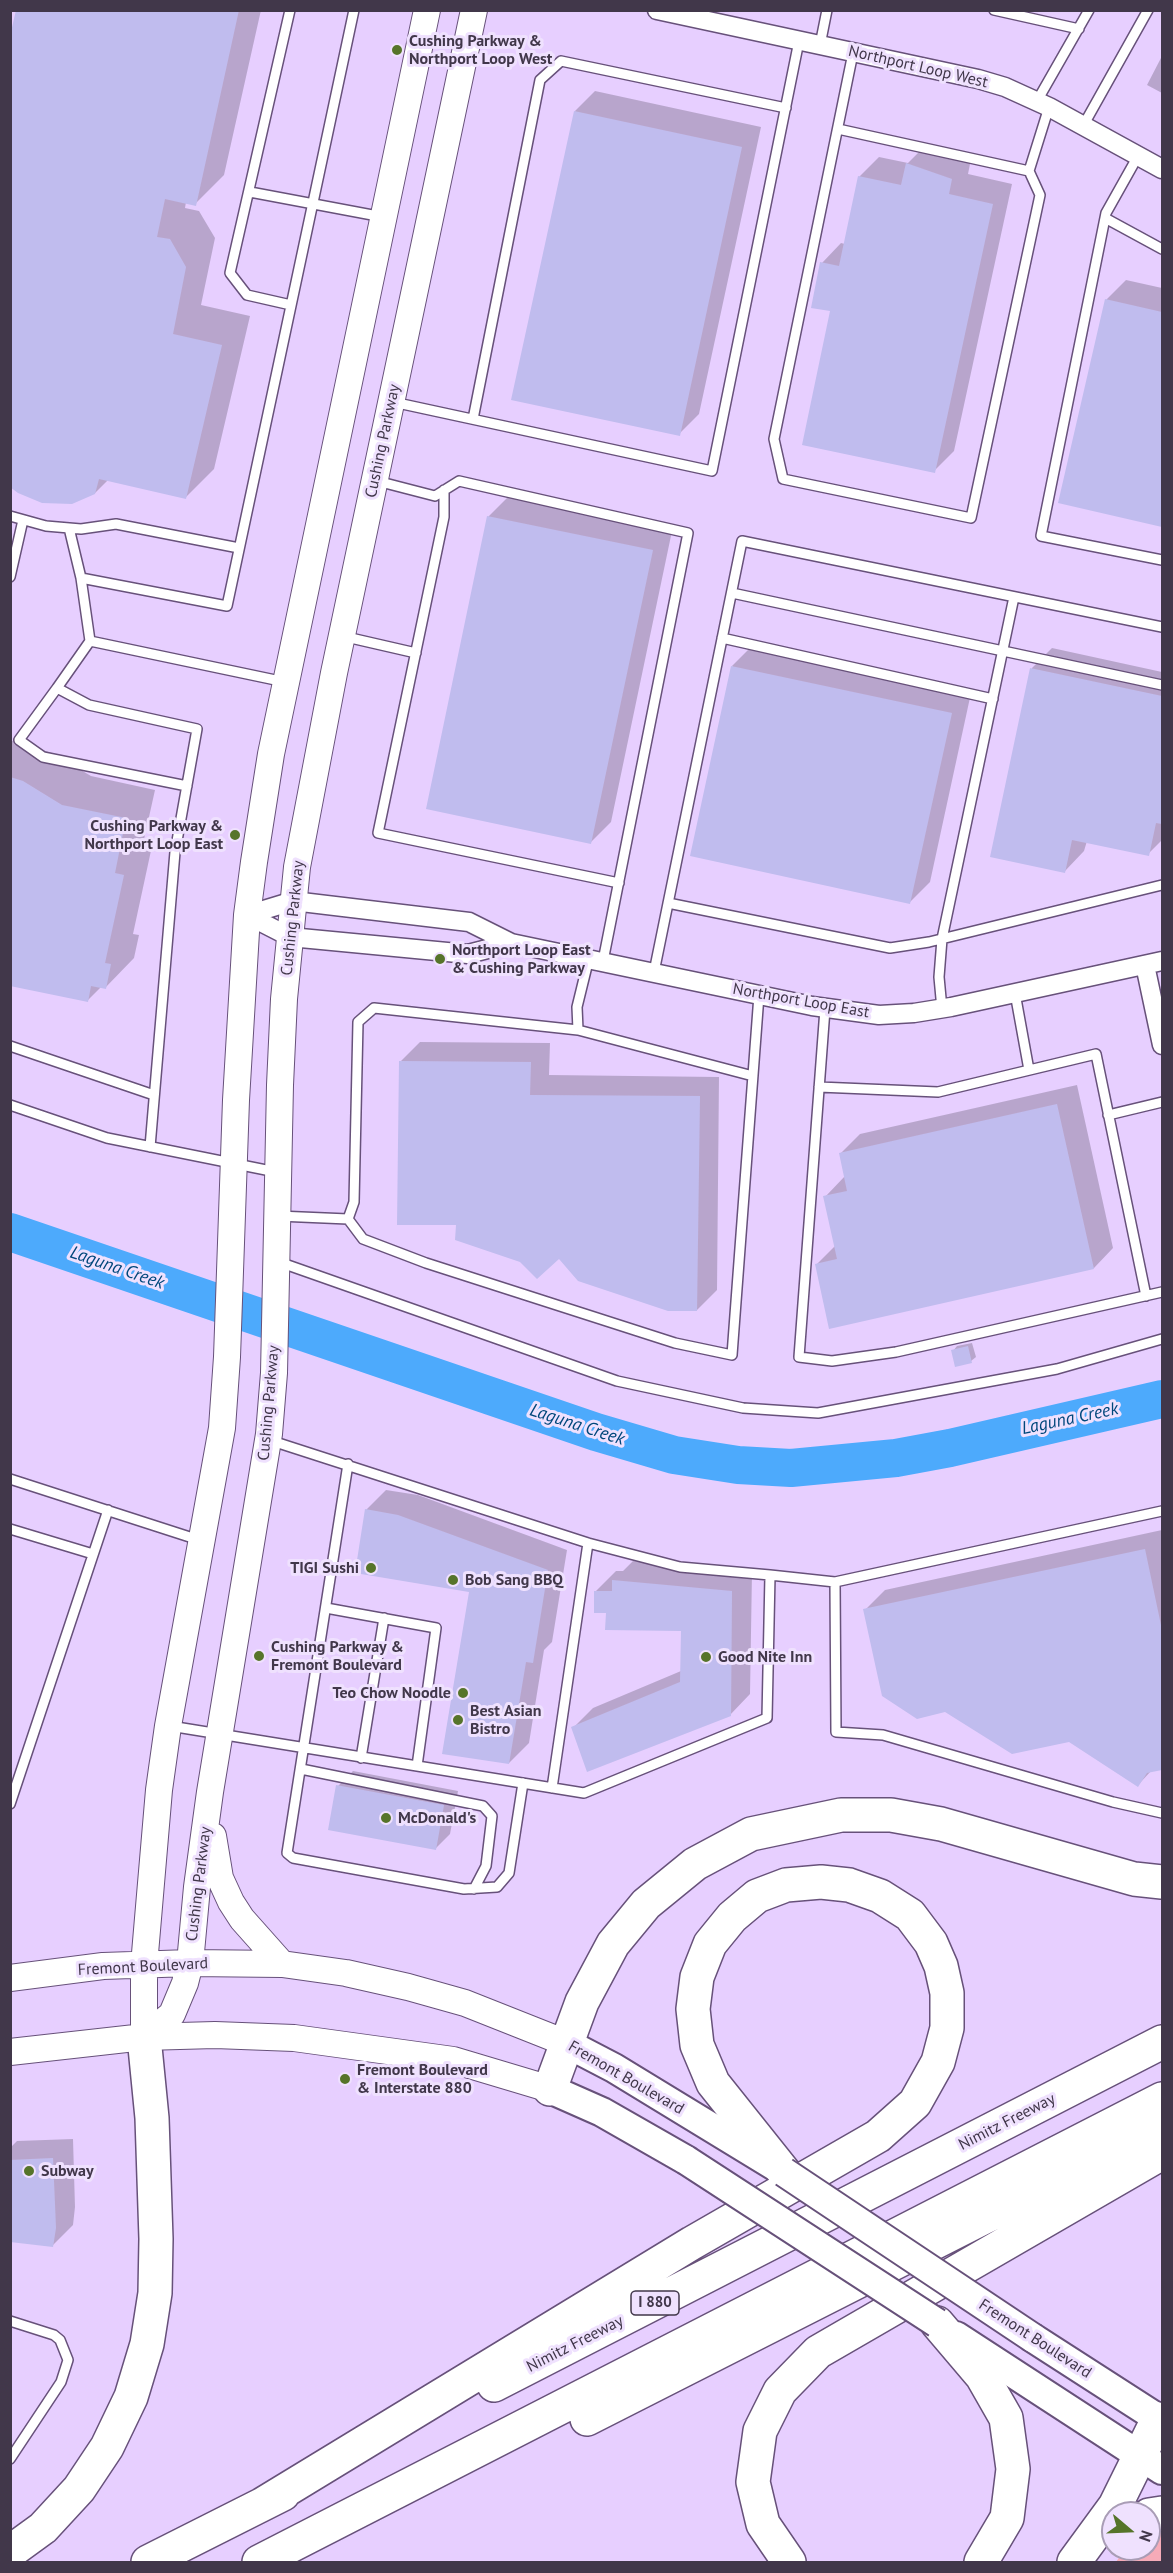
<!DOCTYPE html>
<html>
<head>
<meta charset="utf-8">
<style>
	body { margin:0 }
	#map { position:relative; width:1173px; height:2573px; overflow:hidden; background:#e7cfff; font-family:"PT Sans",sans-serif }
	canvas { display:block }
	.frame { position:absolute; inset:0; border:12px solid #41374a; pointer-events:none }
	.north { position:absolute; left:1101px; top:2501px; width:60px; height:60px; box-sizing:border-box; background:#efe1fe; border:2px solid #a99db6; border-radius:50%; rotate:109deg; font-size:16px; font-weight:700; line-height:24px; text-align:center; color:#41374a }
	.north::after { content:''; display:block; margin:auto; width:21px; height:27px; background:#56742a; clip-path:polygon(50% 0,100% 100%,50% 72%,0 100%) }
</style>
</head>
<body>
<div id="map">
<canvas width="1173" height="2573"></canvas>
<div class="frame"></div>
<div class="north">N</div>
</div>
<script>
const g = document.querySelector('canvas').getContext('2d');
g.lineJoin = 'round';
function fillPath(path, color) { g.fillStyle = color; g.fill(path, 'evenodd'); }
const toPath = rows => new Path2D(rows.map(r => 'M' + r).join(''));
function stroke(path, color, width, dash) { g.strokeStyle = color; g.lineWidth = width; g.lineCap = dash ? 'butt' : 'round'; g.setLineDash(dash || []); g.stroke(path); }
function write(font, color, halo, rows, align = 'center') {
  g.font = font + ' "PT Sans",sans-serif'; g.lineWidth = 6; g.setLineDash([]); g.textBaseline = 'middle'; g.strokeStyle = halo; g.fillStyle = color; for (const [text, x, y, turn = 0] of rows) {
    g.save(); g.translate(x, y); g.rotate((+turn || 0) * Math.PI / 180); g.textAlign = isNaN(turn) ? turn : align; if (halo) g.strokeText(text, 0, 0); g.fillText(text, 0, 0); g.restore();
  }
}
fillPath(toPath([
	[1162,2530,1162,2562,1116,2562,1125,2549,1149,2549,1149,2532]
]), '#f6abb8');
fillPath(toPath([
	[18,10,261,10,224,175,195,204,186,202,185,208,199,211,215,238,201,305,250,316,214,469,185,498,108,480,95,493],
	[1162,56,1162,93,1147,85],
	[595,91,761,127,699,414,679,434,575,111],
	[927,144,971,159,968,174,1012,184,954,451,934,471,831,310,822,263,841,243,845,244,859,177,879,157,908,163],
	[1126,280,1162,288,1162,525,1060,502,1106,300],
	[508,497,672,531,611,822,591,842,488,517],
	[752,646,971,693,930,882,910,902,732,666],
	[1052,648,1162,672,1162,840,1148,854,1087,841,1084,851,1065,871,992,856,1032,668],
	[10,740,52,753,91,776,155,790,143,844,152,846,133,934,139,935,134,958,105,988,101,987,87,1001,10,984],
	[420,1042,550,1043,549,1075,719,1077,717,1290,697,1310,559,1257,521,1260,457,1224,400,1062],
	[1077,1085,1113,1248,1094,1268,816,1265,836,1245,825,1197,845,1176,840,1154,860,1134],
	[972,1343,976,1357,971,1361,953,1351,957,1346],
	[386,1490,418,1495,567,1550,552,1642,544,1650,529,1743,509,1763,470,1590,366,1510],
	[1162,1530,1162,1767,1152,1770,1138,1785,865,1610,885,1590],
	[633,1561,752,1572,750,1694,730,1715,573,1728,593,1708,681,1671,682,1629,607,1611,596,1591,616,1571,623,1571],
	[353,1771,458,1791,450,1834,435,1849,338,1786],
	[73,2139,75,2207,73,2225,53,2245,10,2240,10,2148,17,2141]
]), '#0003');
stroke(toPath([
	[10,1232,596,1432,674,1455,738,1465,791,1468,896,1458,950,1448,1162,1399]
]), '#4daafc', 38);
fillPath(toPath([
	[16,10,239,10,196,206,165,199,157,237,170,239,186,267,173,334,222,345,186,499,99,479,95,494,72,504,42,503,18,493,10,487,10,36],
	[574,111,742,147,680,436,511,400],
	[906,163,952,179,949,194,993,204,935,473,802,445,830,311,811,308,820,262,839,266,858,176,901,185],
	[1105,299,1162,312,1162,527,1058,503],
	[487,516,653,550,591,844,426,809],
	[731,666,952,713,910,904,690,856],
	[1030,668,1162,696,1162,824,1156,823,1149,856,1072,840,1065,873,990,857],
	[10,777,23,781,62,805,126,818,115,873,124,875,105,963,111,964,106,989,91,986,88,1002,10,986],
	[399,1061,531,1062,530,1095,700,1096,697,1311,668,1311,578,1281,559,1259,537,1279,520,1262,455,1240,456,1225,397,1225],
	[1057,1104,1094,1269,829,1329,815,1264,837,1259,823,1196,847,1191,839,1153],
	[968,1346,972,1363,955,1367,951,1350],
	[365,1509,398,1515,548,1570,533,1663,526,1662,509,1764,442,1754,469,1592,355,1573],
	[1145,1549,1162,1630,1162,1770,1147,1773,1138,1787,1069,1742,1012,1754,945,1712,917,1719,882,1696,863,1609],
	[612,1580,732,1591,731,1716,587,1772,571,1727,680,1682,681,1631,605,1630,606,1613,594,1613,594,1591,612,1591],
	[336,1785,444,1805,436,1850,328,1830],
	[53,2158,56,2228,53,2247,10,2242,10,2160]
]), '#c0bcee');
const lane = toPath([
	[290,10,230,273,247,295,291,305],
	[994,10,1079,29],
	[820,45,827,10],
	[853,53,774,439,783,479,971,518,1040,195,1029,171,1049,107],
	[1037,101,1089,10],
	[1083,126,1148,10],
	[838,129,1029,171],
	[1138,156,1106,213,1041,536,1162,560],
	[250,192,383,217],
	[1105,218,1162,249],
	[393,402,712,471,799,41],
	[473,419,540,80,561,61,786,108],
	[377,481,435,496,459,481,688,533,603,961],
	[444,490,444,517,378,833,619,883],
	[10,516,46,526,81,529,116,524,239,548],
	[69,528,81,578],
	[10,577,23,520],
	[732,593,1162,685],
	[342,636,416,653],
	[722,638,993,699],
	[90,641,57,688,89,705,197,729,175,852,150,1147],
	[285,682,90,641,81,578,227,606,354,10],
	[57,688,19,740,43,757,187,786],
	[668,903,890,948,929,942,1162,885],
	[654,972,742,541,1162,627],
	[1015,993,1029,1070],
	[825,1009,799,1357,832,1361,896,1352,1162,1292],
	[942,1009,939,977,942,939,1014,597],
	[578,1030,577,1007,589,958],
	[10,1046,154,1095],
	[819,1087,938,1092,1096,1054,1146,1296],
	[10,1105,107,1138,276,1172],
	[1108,1115,1162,1102],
	[278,1216,348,1219,363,1239,426,1263,675,1343,732,1355,759,995],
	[348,1219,354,1202,358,1022,374,1008,578,1030,753,1076],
	[279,1262,617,1381,743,1408,818,1413,1057,1369,1162,1339],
	[348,1464,287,1853,293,1858,464,1889,497,1887,509,1873,523,1783],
	[10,1479,199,1540],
	[1162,1511,835,1582,836,1732,883,1735,1113,1802,1162,1813],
	[10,1529,93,1554],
	[770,1575,835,1582],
	[326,1608,436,1628,417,1766],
	[170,1726,584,1793,767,1718,770,1575,680,1567,588,1543,269,1440],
	[361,1758,384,1618],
	[301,1769,483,1806,492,1816,486,1866,474,1889],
	[552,1788,588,1543],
	[10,1804,108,1510],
	[10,2321,54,2335,60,2340,68,2360,61,2382,10,2459]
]);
const street = toPath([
	[657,10,978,79,1005,87,1049,107,1162,169],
	[247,915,293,901,469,922,511,943,812,1006,879,1015,914,1013,951,1007,1162,961],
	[247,915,290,937,468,954,511,943],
	[1145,965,1162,1045]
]);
const secondary = toPath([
	[213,1836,220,1878,231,1902,242,1919,282,1964],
	[10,1978,103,1966,190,1963,282,1964,346,1973,408,1987,465,2003,566,2043],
	[144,2037,172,2014,185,1983,190,1963,197,1887,210,1792,269,1434,274,1373,280,1085,284,999,297,867,334,673,474,10],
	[144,2037,144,1965,159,1790,168,1726,222,1428,227,1357,236,1100,247,915,254,862,271,754,427,10],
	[10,2052,144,2037,215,2035,294,2038,453,2060,550,2089]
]);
const primary = toPath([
	[566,2043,614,2068,778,2168],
	[550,2089,602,2112,686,2160],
	[956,2336,1162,2470],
	[1033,2338,1162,2421]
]);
const highway = toPath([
	[550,2089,582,2002,613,1944,646,1904,695,1864,751,1834,841,1815,891,1815,941,1824,1134,1879,1162,1882],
	[937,2323,982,2376,1006,2418,1013,2469,1007,2518,981,2562],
	[494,2385,1162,2042],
	[587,2419,1162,2127],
	[263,2504,692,2243,878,2136,915,2103,938,2062,947,2028,947,1993,941,1966,931,1943,910,1915,880,1896,849,1885,821,1882,786,1885,757,1896,732,1917,710,1944,697,1977,693,2009,697,2045,713,2083,784,2172],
	[1149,2515,1162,2513],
	[10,2552,43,2528,79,2489,107,2447,131,2397,147,2344,155,2293,156,2239,152,2118,144,2037],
	[148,2562,283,2494],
	[259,2562,1162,2099],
	[789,2562,763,2524,753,2482,760,2431,780,2391,818,2352,1162,2153],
	[1074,2562,1115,2506,1158,2419]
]);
stroke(lane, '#67517a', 12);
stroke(street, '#67517a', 21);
stroke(secondary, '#67517a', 28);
stroke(primary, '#67517a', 32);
stroke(highway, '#67517a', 36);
stroke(lane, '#fff', 9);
stroke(street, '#fff', 18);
stroke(secondary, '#fff', 26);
stroke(primary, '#fff', 28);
stroke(highway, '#fff', 33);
const primaryBridge = toPath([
	[686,2160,937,2323],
	[784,2172,1033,2338]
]);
stroke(primaryBridge, '#67517a', 32, []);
stroke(primaryBridge, '#fff', 28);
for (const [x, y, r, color] of [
	[397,50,6,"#56742a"],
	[235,835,6,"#56742a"],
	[440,959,6,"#56742a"],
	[371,1568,6,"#56742a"],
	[453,1580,6,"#56742a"],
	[259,1656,6,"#56742a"],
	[706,1657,6,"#56742a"],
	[463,1693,6,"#56742a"],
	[458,1720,6,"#56742a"],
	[386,1818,6,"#56742a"],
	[345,2079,6,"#56742a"],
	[29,2171,6,"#56742a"]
]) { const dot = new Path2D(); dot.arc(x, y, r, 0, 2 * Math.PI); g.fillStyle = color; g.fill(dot); stroke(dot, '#efe1fe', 2); }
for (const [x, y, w] of [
	[655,2303,48]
]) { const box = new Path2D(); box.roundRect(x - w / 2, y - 12, w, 24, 4.5); g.fillStyle = '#efe1fe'; g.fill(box); stroke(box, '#41374a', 1.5); }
write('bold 15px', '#41374a', null, [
	["I 880",655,2303]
]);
write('bold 16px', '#41374a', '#efe1fe', [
	["Cushing Parkway &",409,41],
	["Northport Loop West",409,59],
	["Cushing Parkway &",223,826,"right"],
	["Northport Loop East",223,844,"right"],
	["Northport Loop East",452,950],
	["& Cushing Parkway",452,968],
	["TIGI Sushi",359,1568,"right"],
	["Bob Sang BBQ",465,1580],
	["Cushing Parkway &",271,1647],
	["Fremont Boulevard",271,1665],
	["Good Nite Inn",718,1657],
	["Teo Chow Noodle",451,1693,"right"],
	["Best Asian",470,1711],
	["Bistro",470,1729],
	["McDonald's",398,1818],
	["Fremont Boulevard",357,2070],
	["& Interstate 880",357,2088],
	["Subway",41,2171]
], 'left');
write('16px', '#41374a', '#efe1fe', [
	["Northport Loop West",918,67,13],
	["Cushing Parkway",383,441,-78],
	["Cushing Parkway",293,918,-84],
	["Northport Loop East",801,1001,10],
	["Cushing Parkway",269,1403,-85],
	["Cushing Parkway",199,1884,-83],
	["Fremont Boulevard",143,1967,-3],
	["Fremont Boulevard",626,2078,30],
	["Nimitz Freeway",1007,2122,-27],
	["Fremont Boulevard",1035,2339,33],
	["Nimitz Freeway",575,2344,-27]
]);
write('italic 18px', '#00477b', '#efe1fe', [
	["Laguna Creek",117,1268,19],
	["Laguna Creek",1070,1419,-12],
	["Laguna Creek",577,1425,18]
]);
</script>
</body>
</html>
